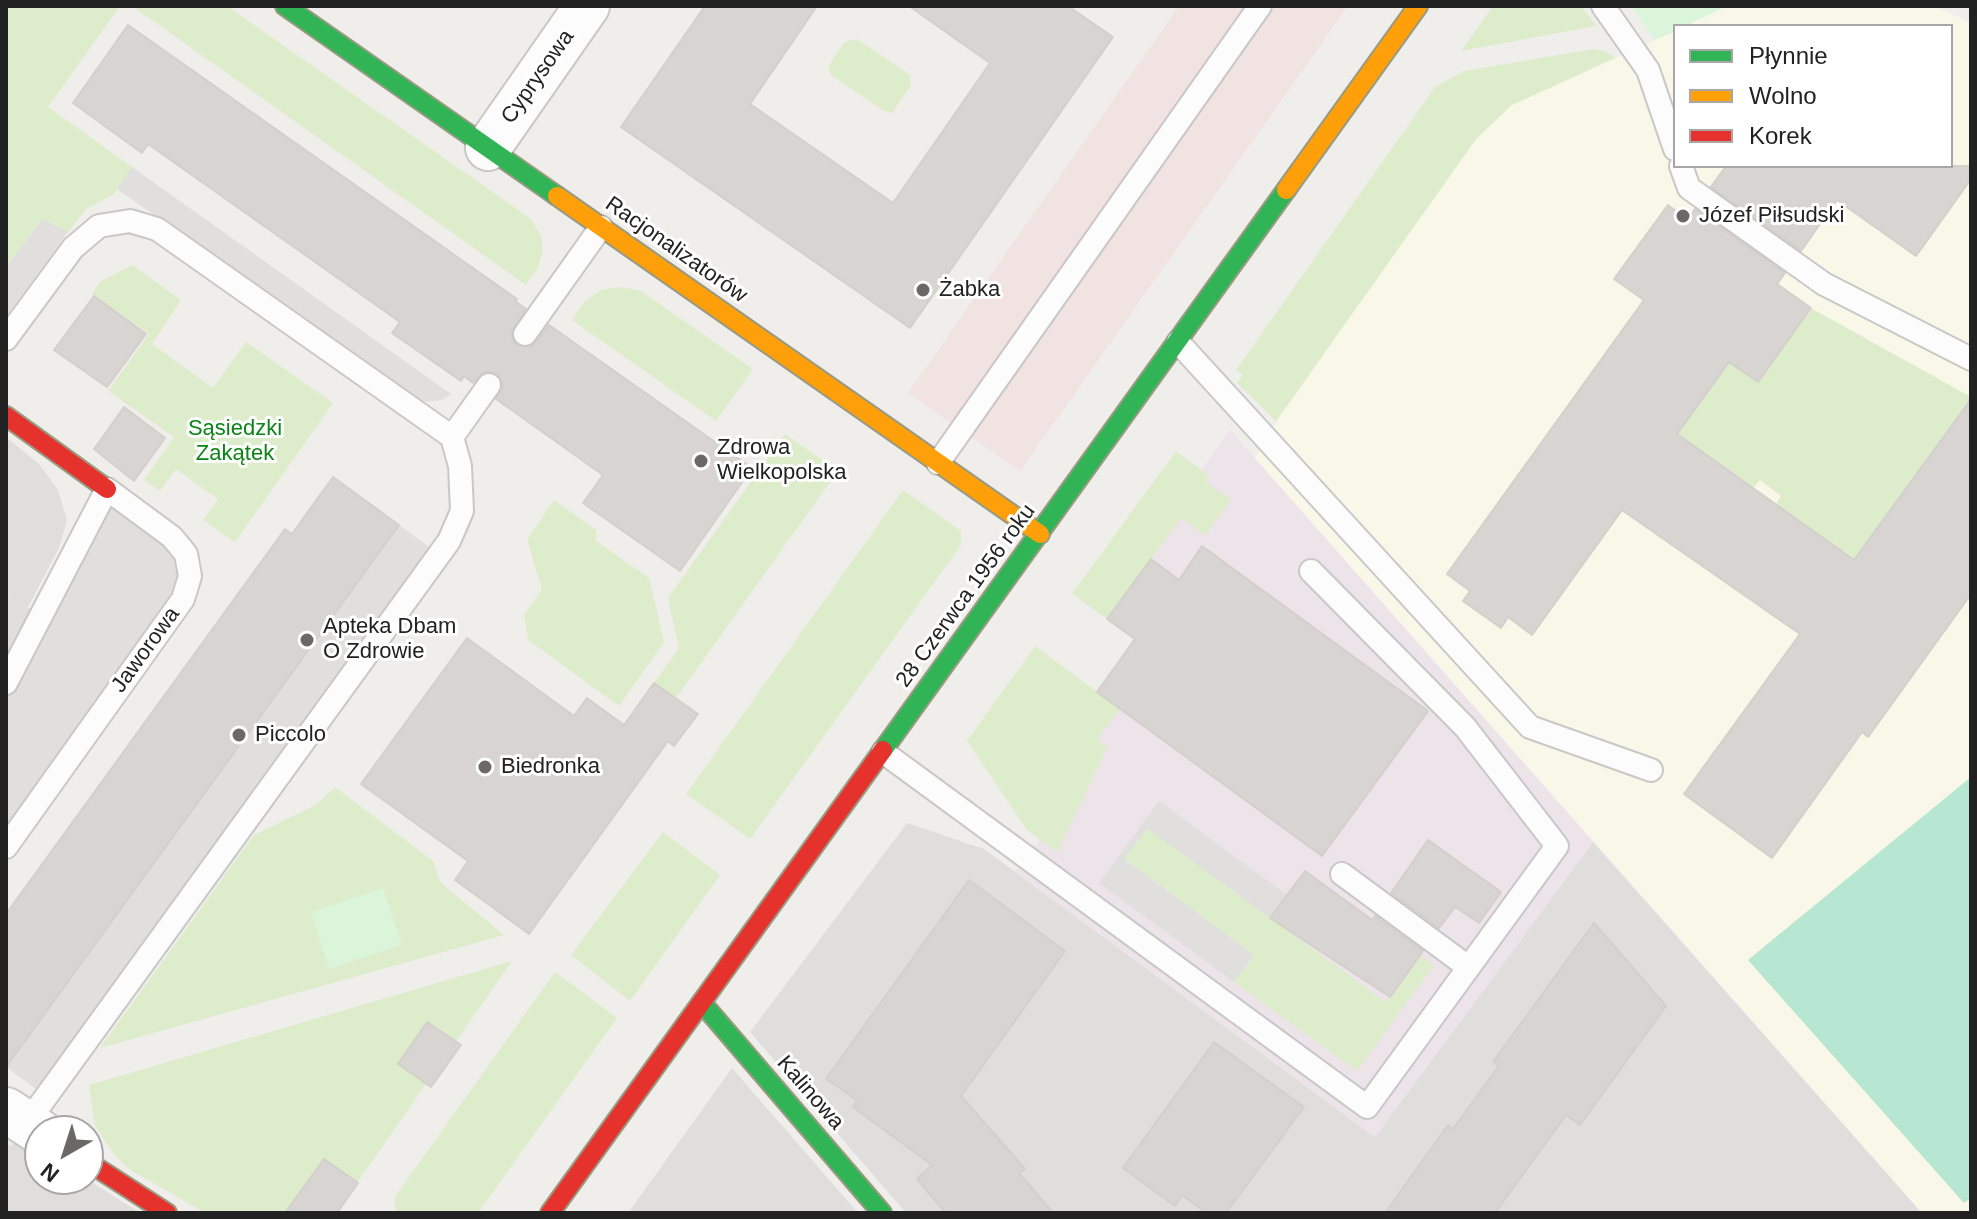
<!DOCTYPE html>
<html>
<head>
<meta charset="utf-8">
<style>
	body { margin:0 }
	#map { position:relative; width:1977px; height:1219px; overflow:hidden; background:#f0eeeb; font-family:Arial,sans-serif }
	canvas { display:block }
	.frame { position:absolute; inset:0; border:8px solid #222; pointer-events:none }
	.legend { position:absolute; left:1673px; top:24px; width:280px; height:144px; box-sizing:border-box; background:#fff; border:2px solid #a7a7a7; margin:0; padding:10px 14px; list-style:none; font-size:24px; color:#222 }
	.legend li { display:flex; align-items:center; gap:16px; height:40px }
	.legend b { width:40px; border:2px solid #a7a7a7 }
	.north { position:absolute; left:24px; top:1115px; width:80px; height:80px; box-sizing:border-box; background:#fff; border:2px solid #a7a7a7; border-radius:50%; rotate:219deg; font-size:22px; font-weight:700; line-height:32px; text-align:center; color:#222 }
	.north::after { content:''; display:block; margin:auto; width:28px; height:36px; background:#6a6968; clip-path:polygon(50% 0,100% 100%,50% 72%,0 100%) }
</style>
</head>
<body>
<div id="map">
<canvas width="1977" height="1219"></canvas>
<div class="frame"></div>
<ul class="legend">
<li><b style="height:10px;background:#30b455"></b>Płynnie</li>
<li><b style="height:10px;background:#ff9f0a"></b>Wolno</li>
<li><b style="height:10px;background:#e5322d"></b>Korek</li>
</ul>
<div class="north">N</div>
</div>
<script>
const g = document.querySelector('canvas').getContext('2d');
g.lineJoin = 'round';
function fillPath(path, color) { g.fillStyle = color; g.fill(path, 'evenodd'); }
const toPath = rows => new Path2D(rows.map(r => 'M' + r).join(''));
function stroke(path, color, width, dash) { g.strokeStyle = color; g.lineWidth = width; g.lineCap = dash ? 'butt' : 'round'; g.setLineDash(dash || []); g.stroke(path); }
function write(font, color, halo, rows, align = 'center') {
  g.font = font + ' Arial,sans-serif'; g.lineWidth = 6; g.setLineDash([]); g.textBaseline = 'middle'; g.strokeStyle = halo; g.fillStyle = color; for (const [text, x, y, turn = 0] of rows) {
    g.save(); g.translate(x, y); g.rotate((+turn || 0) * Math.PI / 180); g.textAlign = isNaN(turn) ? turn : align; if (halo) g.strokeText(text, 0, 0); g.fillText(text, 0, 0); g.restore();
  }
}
fillPath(toPath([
	[6,437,40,465,58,490,67,520,59,548,28,607,6,596],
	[907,823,984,849,1375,1137,1593,842,1922,1213,906,1213,750,1032],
	[732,1068,858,1213,628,1213],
	[21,1136,40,1149,40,1179,87,1179,140,1213,6,1213,6,1143,11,1146]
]), '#dfdedc');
fillPath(toPath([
	[1179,6,1348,6,1020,471,908,393]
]), '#f1e3e1');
fillPath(toPath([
	[1230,430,1593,842,1375,1137,1015,872,1040,840,1027,830,1060,666,1097,692,1134,640,1098,612]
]), '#ede4e9');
fillPath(toPath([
	[1727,6,1934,6,1971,23,1971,1213,1922,1213,1255,458,1281,415,1476,139,1495,118,1512,105,1675,31,1675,166,1951,166,1951,26,1685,26]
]), '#f8f7e8');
fillPath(toPath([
	[6,6,120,6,48,107,132,167,114,194,86,209,68,232,42,219,6,268],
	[132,6,227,6,531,219,541,236,543,251,538,268,526,285],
	[1493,6,1581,6,1596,26,1461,51],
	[857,39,910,75,911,85,892,113,882,110,831,75,828,67,844,42],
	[1594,49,1605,51,1615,58,1512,105,1476,139,1276,421,1237,383,1243,375,1236,370,1435,87,1464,71],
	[132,265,181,300,152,344,213,388,246,342,333,403,235,542,203,520,218,499,176,469,160,491,144,480,174,437,108,391,149,334,92,294,100,282],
	[621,287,641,291,753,369,716,421,572,320,585,301,601,290],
	[1811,308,1971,397,1854,560,1776,504,1781,496,1760,480,1752,489,1670,443,1710,388,1711,349,1758,382],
	[785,434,838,471,676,698,654,683,679,648,668,598],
	[1176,451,1209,476,1206,482,1231,500,1205,535,1181,518,1107,619,1072,594],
	[903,490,961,531,961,545,750,839,686,794],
	[554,500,596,530,596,541,649,578,664,642,619,706,528,640,524,615,542,589,527,540],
	[1035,646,1120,709,1097,739,1107,748,1057,852,1027,830,967,741],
	[335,787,433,861,440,882,504,935,100,1048,254,835,316,805],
	[1147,828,1385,1002,1420,955,1434,965,1357,1071,1234,982,1254,955,1124,859],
	[663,832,720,875,630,1001,571,955],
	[512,961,336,1213,205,1213,129,1169,115,1156,95,1125,89,1085],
	[555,972,617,1018,478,1213,396,1213,394,1198]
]), '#ddeccb');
fillPath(toPath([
	[1631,6,1727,6,1685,26,1675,26,1675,31,1655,40],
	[383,888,402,945,329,969,311,912]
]), '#daf5da');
fillPath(toPath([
	[1971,777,1971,1198,1964,1203,1748,960]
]), '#b7e6d2');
fillPath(toPath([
	[132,167,451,394,442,400,428,402,416,398,117,189],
	[42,219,68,232,6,317,6,268],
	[107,489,173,538,190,576,6,846,6,596,41,614],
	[399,525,429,547,36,1089,6,1067],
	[1159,801,1287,895,1270,918,1147,828,1124,859,1254,955,1234,982,1099,883]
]), '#e0dfde');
const building = toPath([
	[705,6,817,6,750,104,893,203,990,63,909,6,1068,6,1113,37,910,328,621,127,705,6],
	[128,25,517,299,515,301,526,309,511,332,513,340,518,346,532,346,549,325,752,468,680,571,583,503,603,475,496,399,503,386,498,374,484,372,473,383,464,376,461,381,392,333,400,322,148,144,142,153,73,103,128,25],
	[1726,166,1971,166,1971,179,1916,256,1837,200,1801,251,1711,187,1726,166],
	[1668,205,1688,220,1695,209,1785,273,1777,284,1811,308,1758,382,1729,362,1677,434,1854,560,1971,399,1971,594,1868,737,1862,732,1772,858,1684,794,1800,634,1622,510,1532,635,1508,617,1501,628,1463,601,1470,591,1447,574,1644,300,1614,279,1668,205],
	[94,296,146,334,107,387,54,350,94,296],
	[124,407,165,438,134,481,94,449,124,407],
	[333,477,399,525,6,1067,6,914,285,529,292,534,333,477],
	[1202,546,1428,711,1322,856,1097,692,1135,639,1107,619,1151,559,1179,580,1202,546],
	[467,638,574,716,587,698,624,725,654,683,698,714,674,746,668,741,529,934,455,880,468,861,361,784,467,638],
	[1428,840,1501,892,1479,923,1455,907,1439,928,1391,893,1428,840],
	[1305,871,1372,920,1375,916,1423,951,1390,997,1270,918,1305,871],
	[969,880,1065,951,961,1096,1025,1169,1019,1173,1053,1213,946,1213,917,1179,932,1165,853,1107,857,1100,826,1079,969,880],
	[1594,923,1666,1006,1580,1125,1566,1115,1495,1213,1385,1213,1448,1125,1453,1129,1499,1066,1493,1062,1594,923],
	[427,1022,461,1045,431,1087,398,1064,427,1022],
	[1214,1042,1304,1107,1226,1213,1207,1213,1182,1195,1175,1206,1123,1168,1214,1042],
	[324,1159,358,1183,337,1213,285,1213,324,1159]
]);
fillPath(building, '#d7d4d2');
stroke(building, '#d3d0cc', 2);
const lane = toPath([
	[1603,6,1648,70,1675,149],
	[1681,166,1689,188,1824,284,1971,359],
	[525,334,601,227],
	[6,339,73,248,99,226,130,221,157,229,452,437,460,466,462,511,449,541,27,1123],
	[1178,342,1530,727,1651,770],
	[452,437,489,385],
	[938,463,1260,6],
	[6,683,107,489,172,537,186,554,190,576,183,599,6,847],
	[883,752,1367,1107,1557,846,1465,727,1311,571],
	[1342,874,1468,967]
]);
const street = toPath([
	[488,148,587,6],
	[6,1110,40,1132]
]);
const fast = toPath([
	[285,6,557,196],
	[883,750,1286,190],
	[702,1003,882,1213]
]);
const slow = toPath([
	[1286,190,1418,6],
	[557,196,1040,534]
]);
const jam = toPath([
	[6,416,107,489],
	[88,1162,167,1213],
	[550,1213,883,750]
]);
stroke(lane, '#c9c8c7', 26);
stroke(street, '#c9c8c7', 48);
stroke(fast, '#999a82', 22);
stroke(slow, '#999a82', 22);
stroke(jam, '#999a82', 22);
stroke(lane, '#fdfcfc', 22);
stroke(street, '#fdfcfc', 44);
stroke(fast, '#30b455', 18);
stroke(slow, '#ff9f0a', 18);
stroke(jam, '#e5322d', 18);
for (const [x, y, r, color] of [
	[1683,216,8,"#6a6968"],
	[923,290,8,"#6a6968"],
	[701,461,8,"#6a6968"],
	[307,640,8,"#6a6968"],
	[239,735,8,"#6a6968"],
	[485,767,8,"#6a6968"]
]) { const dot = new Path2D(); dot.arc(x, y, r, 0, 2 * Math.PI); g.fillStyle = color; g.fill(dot); stroke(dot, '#fff', 3); }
write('22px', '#222', '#fff', [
	["Cyprysowa",538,77,-55],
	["Racjonalizatorów",676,250,35],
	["28 Czerwca 1956 roku",966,596,-54],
	["Jaworowa",146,650,-54],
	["Kalinowa",810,1093,49]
]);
write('22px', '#222', '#fff', [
	["Józef Piłsudski",1699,216],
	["Żabka",939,290],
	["Zdrowa",717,448],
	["Wielkopolska",717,473],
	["Apteka Dbam",323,627],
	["O Zdrowie",323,652],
	["Piccolo",255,735],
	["Biedronka",501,767]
], 'left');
write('22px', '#0c8416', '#fff', [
	["Sąsiedzki",235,429],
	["Zakątek",235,454]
]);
</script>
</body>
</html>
